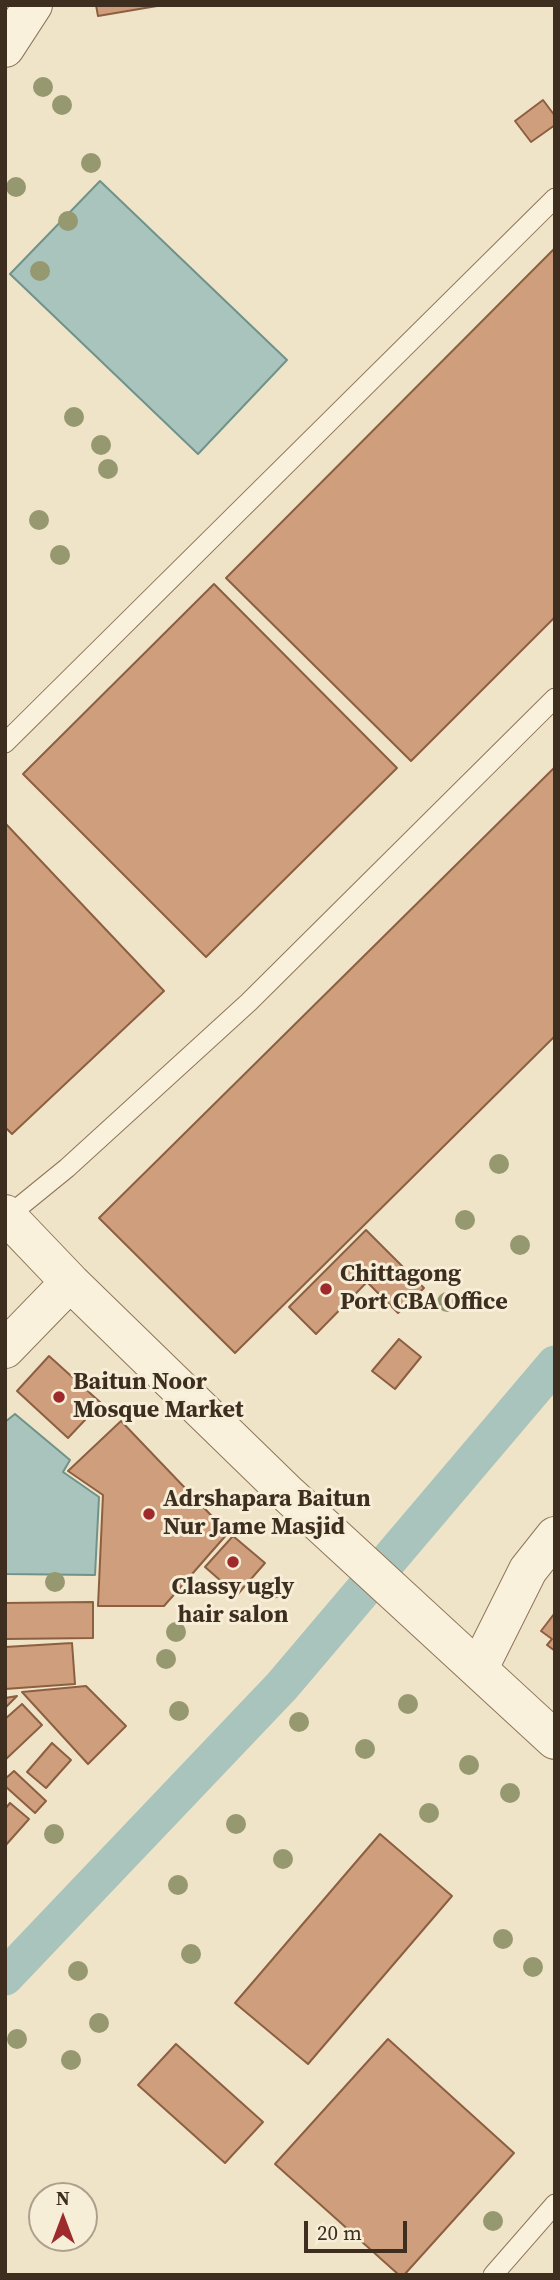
<!DOCTYPE html>
<html>
<head>
<meta charset="utf-8">
<style>
	body { margin:0 }
	#map { position:relative; width:560px; height:2280px; overflow:hidden; background:#f0e4c8; font-family:"Source Serif 4",serif }
	canvas { display:block }
	.frame { position:absolute; inset:0; border:7px solid #3d2e20; pointer-events:none }
	.north { position:absolute; left:28px; top:2182px; width:70px; height:70px; box-sizing:border-box; background:#f7eed8; border:2px solid #ada18e; border-radius:50%; rotate:0deg; font-size:19px; font-weight:700; line-height:28px; text-align:center; color:#3d2e20 }
	.north::after { content:''; display:block; margin:auto; width:24px; height:32px; background:#9e2a2b; clip-path:polygon(50% 0,100% 100%,50% 72%,0 100%) }
	.scale { position:absolute; left:304px; top:2221px; width:103px; height:32px; box-sizing:border-box; border:4px solid #3d2e20; border-top:0; padding-left:9px; font-size:21px; line-height:24px; white-space:nowrap; color:#3d2e20; -webkit-text-stroke:5px #f7eed8; paint-order:stroke }
</style>
</head>
<body>
<div id="map">
<canvas width="560" height="2280"></canvas>
<div class="frame"></div>
<div class="north">N</div>
<div class="scale">20 m</div>
</div>
<script>
const g = document.querySelector('canvas').getContext('2d');
g.lineJoin = 'round';
function fillPath(path, color) { g.fillStyle = color; g.fill(path, 'evenodd'); }
const toPath = rows => new Path2D(rows.map(r => 'M' + r).join(''));
function stroke(path, color, width, dash) { g.strokeStyle = color; g.lineWidth = width; g.lineCap = dash ? 'butt' : 'round'; g.setLineDash(dash || []); g.stroke(path); }
function write(font, color, halo, rows, align = 'center') {
  g.font = font + ' "Source Serif 4",serif'; g.lineWidth = 6; g.setLineDash([]); g.textBaseline = 'middle'; g.strokeStyle = halo; g.fillStyle = color; for (const [text, x, y, turn = 0] of rows) {
    g.save(); g.translate(x, y); g.rotate((+turn || 0) * Math.PI / 180); g.textAlign = isNaN(turn) ? turn : align; if (halo) g.strokeText(text, 0, 0); g.fillText(text, 0, 0); g.restore();
  }
}
const water = toPath([
	[100,181,287,360,198,454,10,274,100,181],
	[15,1414,70,1460,63,1472,99,1497,95,1575,5,1574,5,1422,15,1414]
]);
fillPath(water, '#a9c4bc');
stroke(water, '#6f938a', 2);
stroke(toPath([
	[5,1977,282,1686,555,1364]
]), '#a9c4bc', 37);
const building = toPath([
	[96,5,157,5,157,6,98,16,96,5],
	[543,100,555,116,555,125,531,142,515,121,543,100],
	[555,248,555,617,411,761,226,578,555,248],
	[214,584,397,768,206,957,23,774,214,584],
	[555,767,555,1036,235,1353,99,1218,555,767],
	[5,823,164,991,12,1134,5,1127,5,823],
	[366,1230,424,1288,398,1313,367,1282,316,1334,289,1307,366,1230],
	[399,1339,421,1357,395,1389,372,1371,399,1339],
	[49,1356,101,1403,68,1438,17,1391,49,1356],
	[121,1421,228,1533,164,1606,98,1606,103,1495,68,1471,121,1421],
	[233,1536,265,1563,237,1595,205,1567,233,1536],
	[93,1602,93,1638,5,1639,5,1603,93,1602],
	[554,1614,555,1614,555,1651,547,1645,552,1639,541,1631,554,1614],
	[72,1643,75,1684,5,1689,5,1647,72,1643],
	[86,1686,126,1726,88,1764,22,1692,86,1686],
	[17,1696,5,1708,5,1698,17,1696],
	[22,1704,42,1725,5,1760,5,1719,22,1704],
	[52,1743,71,1760,46,1788,27,1772,52,1743],
	[14,1771,46,1801,35,1813,5,1786,5,1779,14,1771],
	[10,1803,29,1819,5,1846,5,1809,10,1803],
	[380,1834,452,1896,308,2064,235,2003,380,1834],
	[388,2039,514,2153,404,2275,399,2275,275,2164,388,2039],
	[176,2044,263,2122,225,2163,138,2085,176,2044]
]);
fillPath(building, '#cf9f7d');
stroke(building, '#8d5f41', 2);
const service = toPath([
	[5,743,555,198],
	[8,1216,67,1168,249,1002,555,698],
	[493,2275,555,2204]
]);
const minor = toPath([
	[5,48,33,5],
	[479,1668,528,1570,555,1536]
]);
const tertiary = toPath([
	[5,1214,70,1282,289,1495,555,1740],
	[5,1349,70,1282]
]);
stroke(service, '#8d765c', 21);
stroke(minor, '#8d765c', 40);
stroke(tertiary, '#8d765c', 40);
stroke(service, '#faf1dc', 19);
stroke(minor, '#faf1dc', 38);
stroke(tertiary, '#faf1dc', 38);
g.fillStyle = '#96986f';
for (const [x, y] of [
	[43,87],
	[62,105],
	[91,163],
	[16,187],
	[68,221],
	[40,271],
	[74,417],
	[101,445],
	[108,469],
	[39,520],
	[60,555],
	[499,1164],
	[465,1220],
	[520,1245],
	[447,1302],
	[55,1582],
	[273,1589],
	[176,1632],
	[166,1659],
	[408,1704],
	[179,1711],
	[299,1722],
	[365,1749],
	[469,1765],
	[510,1793],
	[429,1813],
	[236,1824],
	[54,1834],
	[283,1859],
	[178,1885],
	[503,1939],
	[191,1954],
	[533,1967],
	[78,1971],
	[99,2023],
	[17,2039],
	[71,2060],
	[493,2221]
]) { g.beginPath(); g.arc(x, y, 10, 0, 2 * Math.PI); g.fill(); }
for (const [x, y, r, color] of [
	[326,1289,7,"#9e2a2b"],
	[59,1397,7,"#9e2a2b"],
	[149,1514,7,"#9e2a2b"],
	[233,1562,7,"#9e2a2b"]
]) { const dot = new Path2D(); dot.arc(x, y, r, 0, 2 * Math.PI); g.fillStyle = color; g.fill(dot); stroke(dot, '#f7eed8', 2.5); }
write('bold 24px', '#3d2e20', '#f7eed8', [
	["Chittagong",340,1275],
	["Port CBA Office",340,1303],
	["Baitun Noor",73,1383],
	["Mosque Market",73,1411],
	["Adrshapara Baitun",163,1500],
	["Nur Jame Masjid",163,1528],
	["Classy ugly",233,1588,"center"],
	["hair salon",233,1616,"center"]
], 'left');
</script>
</body>
</html>
